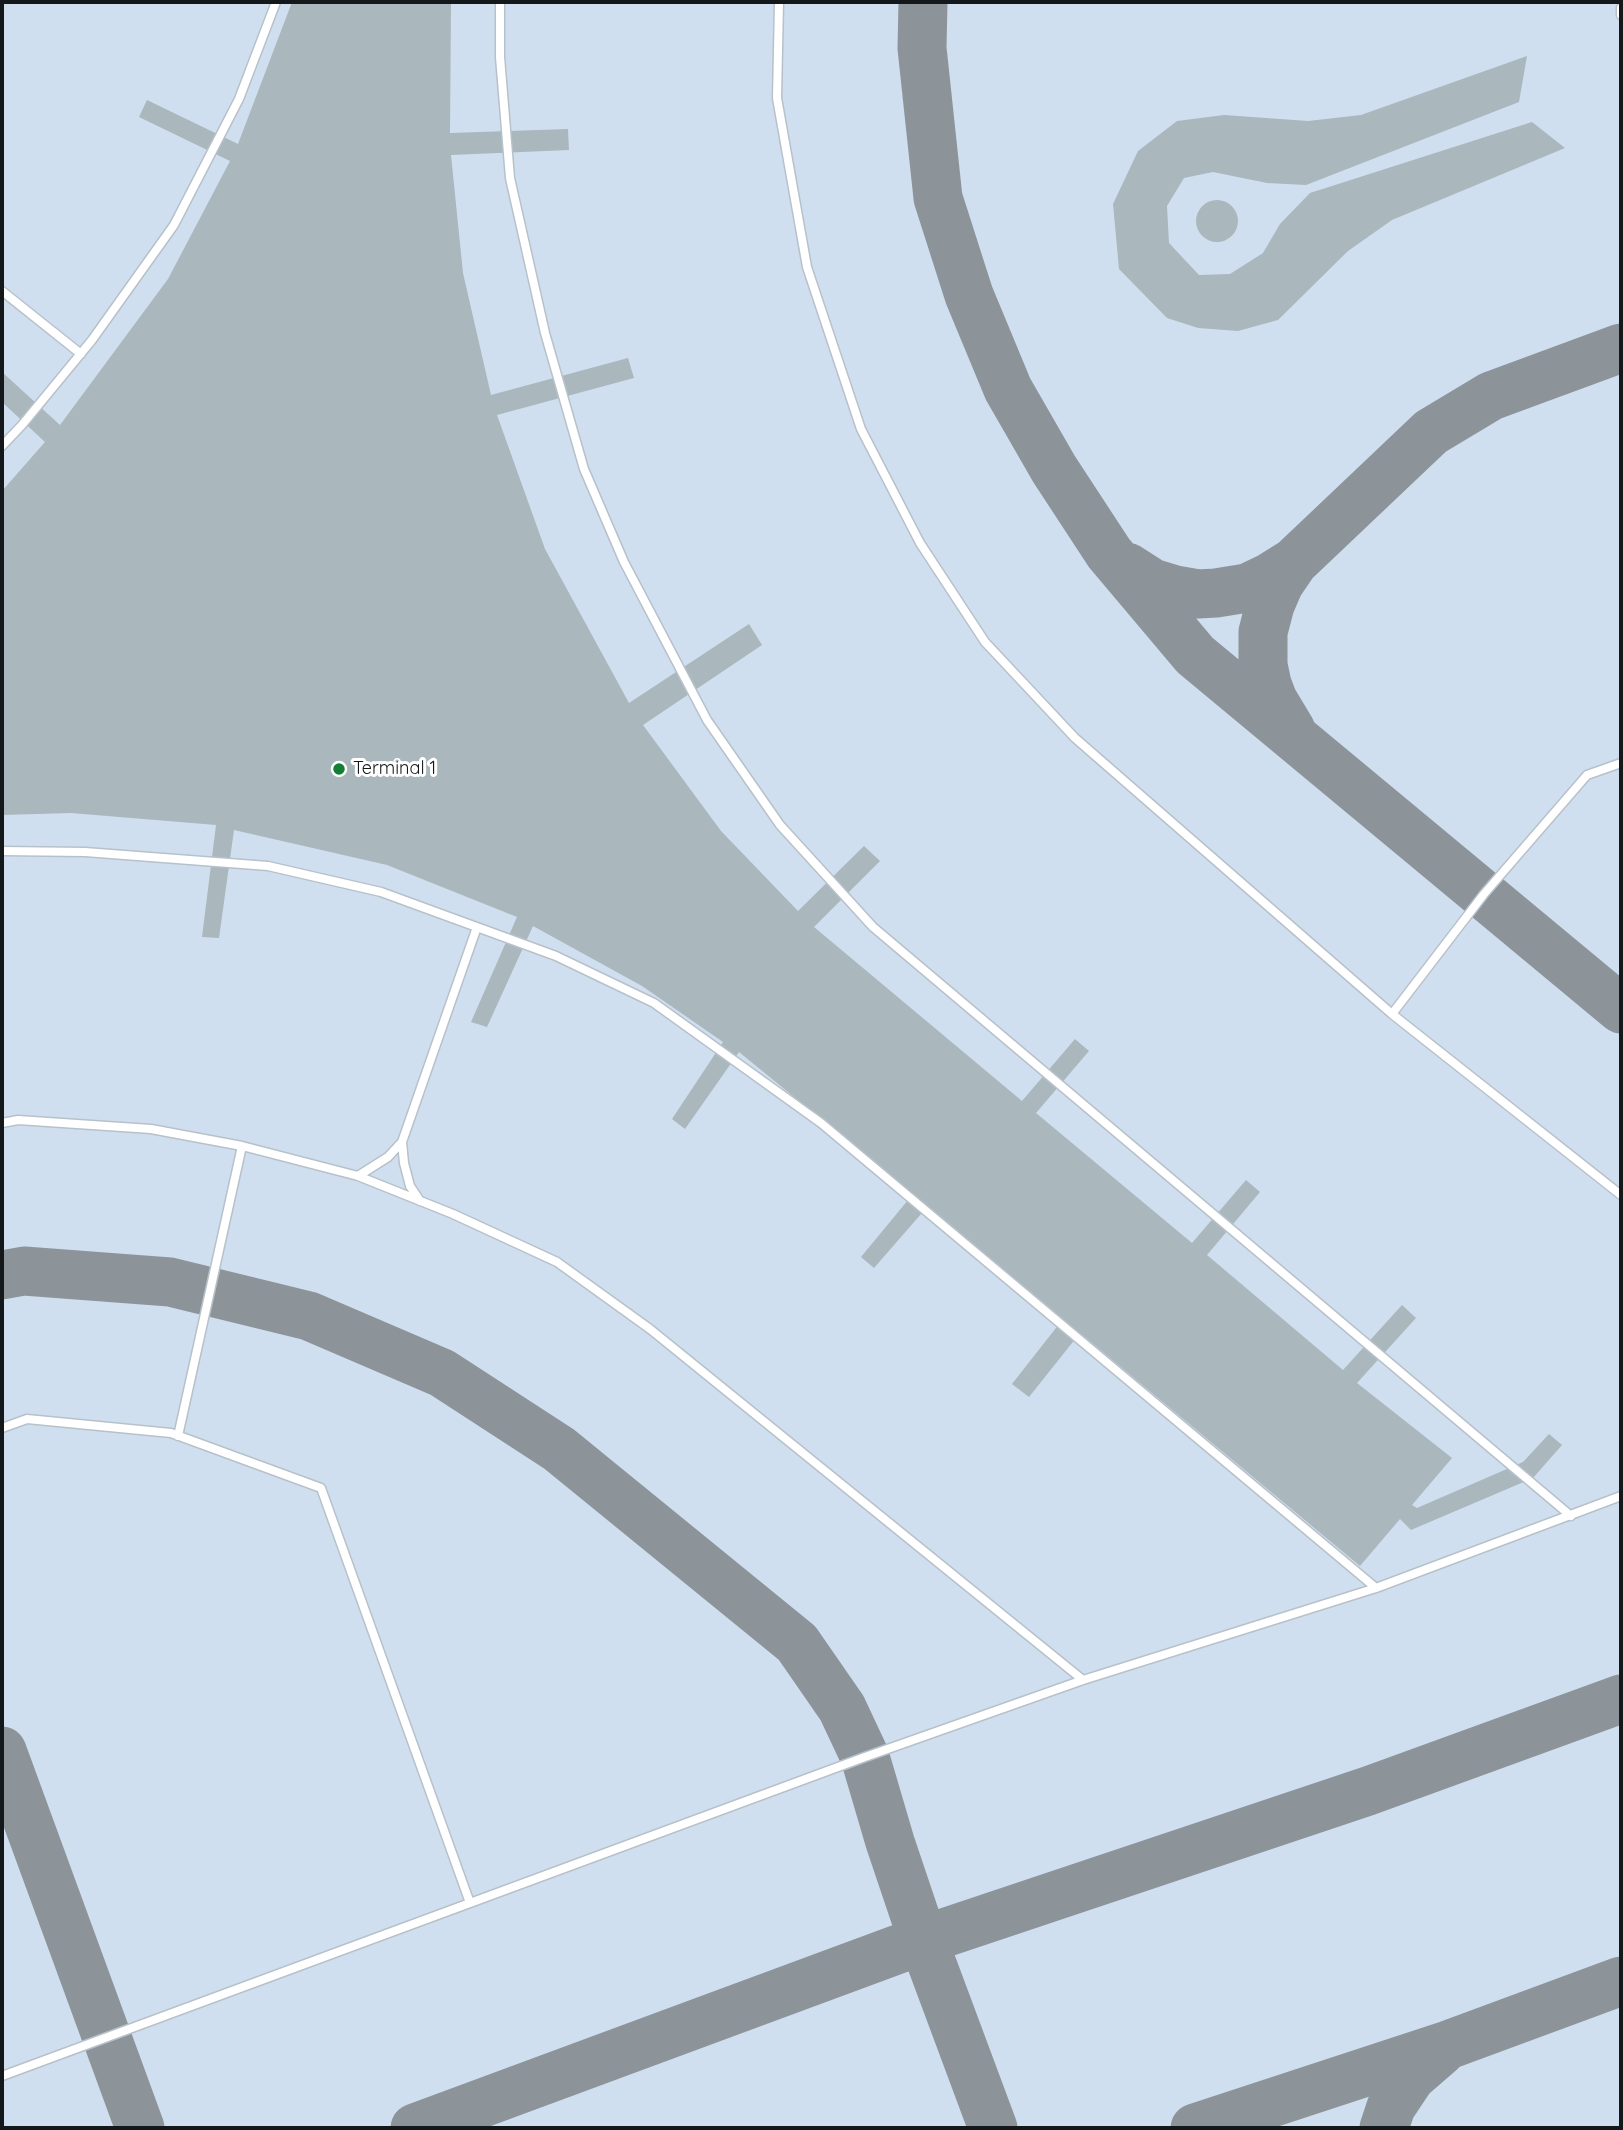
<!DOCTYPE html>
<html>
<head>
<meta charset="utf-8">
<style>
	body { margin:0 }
	#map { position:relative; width:1623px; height:2130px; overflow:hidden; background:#e1ebf5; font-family:Quicksand,sans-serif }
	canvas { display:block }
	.frame { position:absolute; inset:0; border:4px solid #14181b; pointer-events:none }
</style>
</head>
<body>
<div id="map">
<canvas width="1623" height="2130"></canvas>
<div class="frame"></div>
</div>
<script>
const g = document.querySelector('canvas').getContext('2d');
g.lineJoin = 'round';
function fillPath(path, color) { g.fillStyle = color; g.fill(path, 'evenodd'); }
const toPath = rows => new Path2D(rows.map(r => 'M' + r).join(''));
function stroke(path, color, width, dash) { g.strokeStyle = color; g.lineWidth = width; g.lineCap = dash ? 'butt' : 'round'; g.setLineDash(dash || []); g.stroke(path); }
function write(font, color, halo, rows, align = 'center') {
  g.font = font + ' Quicksand,sans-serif'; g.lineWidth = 6; g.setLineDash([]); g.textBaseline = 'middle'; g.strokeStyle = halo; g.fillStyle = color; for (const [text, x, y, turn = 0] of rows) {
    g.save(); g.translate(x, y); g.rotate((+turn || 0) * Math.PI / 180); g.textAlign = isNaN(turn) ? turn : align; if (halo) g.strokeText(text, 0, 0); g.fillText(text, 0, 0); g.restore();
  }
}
fillPath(toPath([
	[2,2,1621,2,1621,2128,2,2128]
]), '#d0dfef');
stroke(toPath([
	[923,2,922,48,938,198,969,295,1008,389,1054,469,1109,553,1195,655,1621,1009],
	[1127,567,1152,583,1175,590,1198,594,1216,593,1247,588,1270,577,1294,562],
	[1291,730,1273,700,1267,684,1263,665,1263,632,1270,605,1279,584,1294,562,1431,432,1491,396,1621,348],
	[2,1275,24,1271,170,1282,309,1316,442,1373,559,1449,797,1643,842,1708,865,1757,890,1842,923,1940,993,2128],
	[2,1751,140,2128],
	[415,2128,923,1940,1368,1791,1621,1699],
	[1195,2128,1448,2045,1621,1981],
	[1384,2128,1391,2107,1411,2077,1441,2051]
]), '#8c949a', 49);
fillPath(toPath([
	[292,2,451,2,450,133,568,129,569,150,451,155,463,273,491,395,628,358,634,378,497,415,545,549,629,703,749,624,762,645,643,725,721,831,798,911,864,846,880,861,814,927,1022,1101,1075,1039,1089,1051,1036,1113,1192,1243,1246,1180,1260,1192,1207,1255,1343,1370,1402,1305,1416,1318,1357,1383,1452,1458,1412,1505,1417,1508,1523,1462,1549,1434,1562,1445,1533,1478,1411,1530,1400,1519,1360,1566,1080,1333,1029,1397,1012,1384,1063,1319,928,1206,874,1268,861,1257,913,1194,739,1052,685,1129,672,1119,723,1042,642,986,533,926,487,1027,471,1022,517,917,387,865,234,830,219,938,202,937,216,825,71,813,2,815,2,491,45,442,2,402,2,372,60,425,168,279,230,161,139,117,147,100,238,144],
	[1527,56,1519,102,1306,185,1267,183,1213,172,1184,178,1167,206,1169,243,1199,275,1230,274,1263,253,1280,224,1310,193,1532,122,1565,148,1392,220,1348,251,1278,320,1238,331,1198,328,1167,318,1119,269,1113,204,1138,151,1177,121,1224,115,1308,121,1361,115],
	'1196 221a21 21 0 1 1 42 0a21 21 0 1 1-42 0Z'
]), '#aab7bd');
const lane = toPath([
	[500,2,500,57,510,178,545,333,584,469,624,562,707,720,780,825,873,927,1571,1516],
	[779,2,777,98,807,267,861,429,920,543,985,642,1075,738,1392,1014,1621,1195],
	[1621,8,1621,15],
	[2,291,81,354],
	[2,446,22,425,92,340,174,225,239,99,276,2],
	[2,851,85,852,268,866,381,892,556,956,654,1003,821,1123,1376,1588],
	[1392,1014,1484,894,1587,775,1621,763],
	[2,1123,18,1120,151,1129,242,1146,358,1176,453,1214,557,1262,650,1329,1083,1680],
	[402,1142,477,927],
	[358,1176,388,1157,402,1142,404,1163,410,1186,420,1201],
	[2,1428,27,1419,171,1433,321,1488,470,1903],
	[178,1436,242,1146],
	[2,2076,865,1757,1083,1680,1376,1588,1621,1496]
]);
stroke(lane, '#b7c1ca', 11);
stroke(lane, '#fff', 8);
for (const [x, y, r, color] of [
	[339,769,7,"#127f35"]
]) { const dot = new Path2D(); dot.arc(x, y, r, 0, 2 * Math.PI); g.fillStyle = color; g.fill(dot); stroke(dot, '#fff', 2.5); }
write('18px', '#14181b', '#fff', [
	["Terminal 1",353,769]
], 'left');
</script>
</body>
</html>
